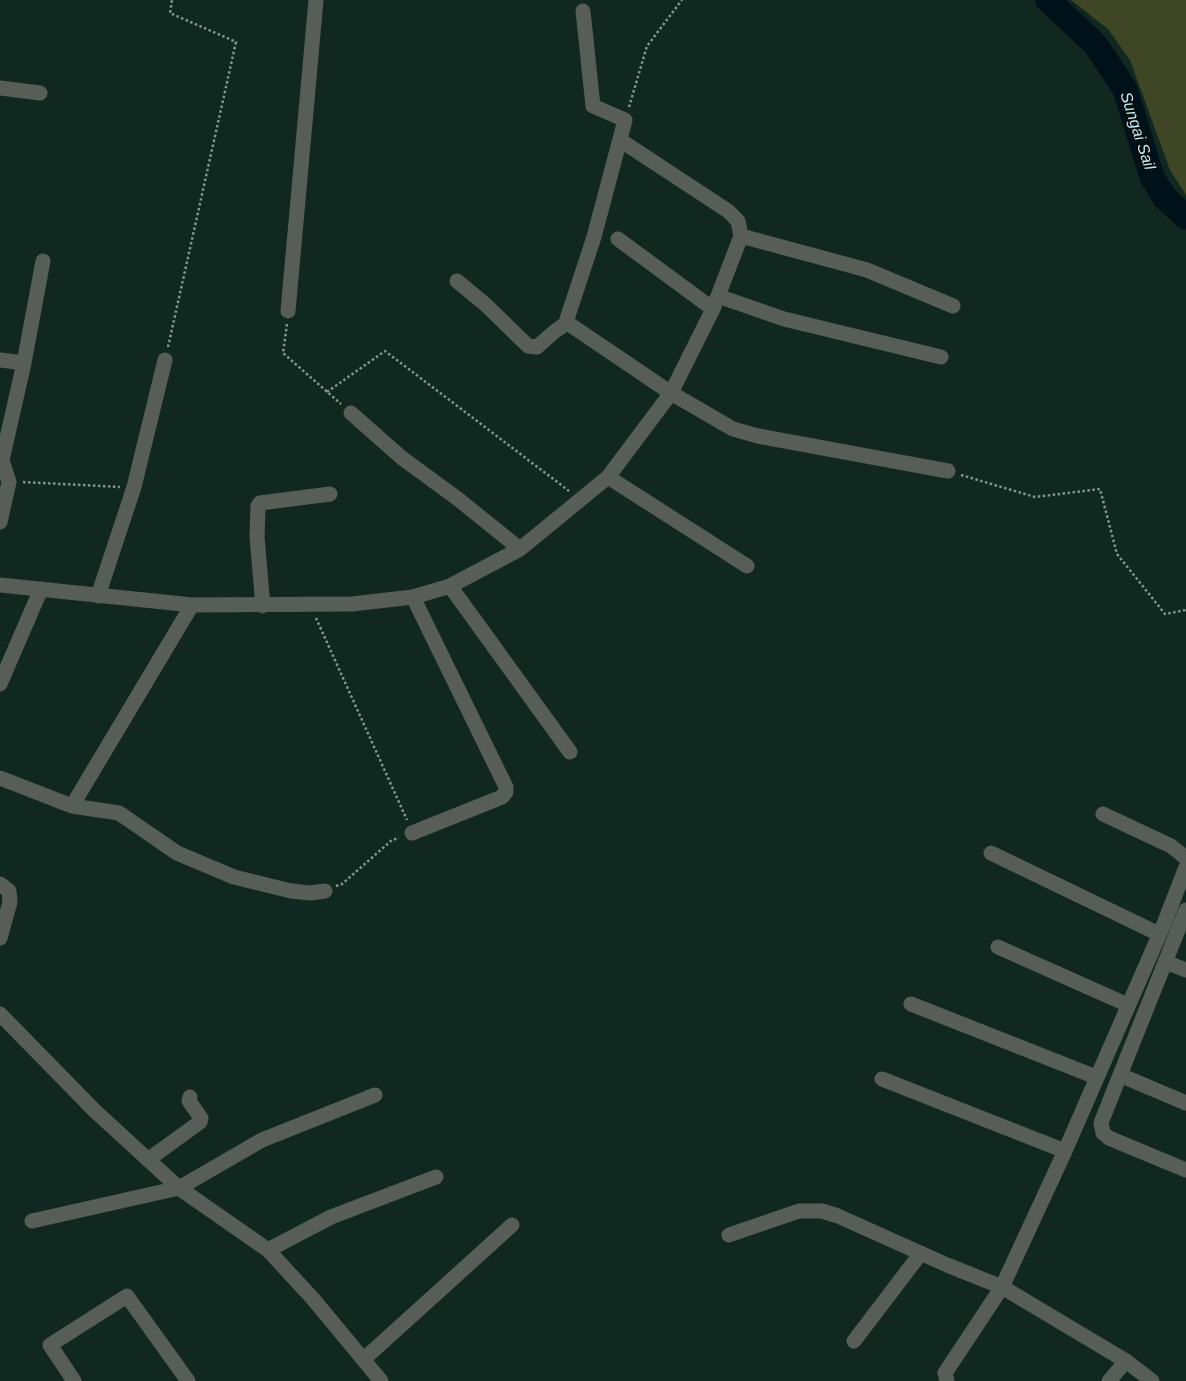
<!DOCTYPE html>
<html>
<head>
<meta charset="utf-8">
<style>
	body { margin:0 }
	canvas { display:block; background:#112821 }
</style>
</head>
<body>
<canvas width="1186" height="1381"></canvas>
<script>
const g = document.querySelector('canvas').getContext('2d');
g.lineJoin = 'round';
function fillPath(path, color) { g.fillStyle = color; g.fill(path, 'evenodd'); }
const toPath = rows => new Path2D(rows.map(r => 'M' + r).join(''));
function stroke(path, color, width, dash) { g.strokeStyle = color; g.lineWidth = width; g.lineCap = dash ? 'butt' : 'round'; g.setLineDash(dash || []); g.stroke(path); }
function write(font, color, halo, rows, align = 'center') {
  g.font = font + ' Helvetica,sans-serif'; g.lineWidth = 4; g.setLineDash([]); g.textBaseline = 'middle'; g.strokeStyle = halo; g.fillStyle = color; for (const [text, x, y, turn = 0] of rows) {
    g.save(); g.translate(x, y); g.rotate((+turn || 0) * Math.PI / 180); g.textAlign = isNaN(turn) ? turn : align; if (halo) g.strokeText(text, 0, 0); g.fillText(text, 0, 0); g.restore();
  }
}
fillPath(toPath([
	[1071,0,1186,0,1186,195,1170,170,1130,60,1108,29]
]), '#3f4625');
stroke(toPath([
	[1048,0,1095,44,1125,89,1152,177,1165,198,1186,217]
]), '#001119', 25);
stroke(toPath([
	[629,107,647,46,682,0],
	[287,324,283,353,341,404],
	[168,347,236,42,170,13,172,0],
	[327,392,385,351,569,491],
	[961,475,1035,497,1100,489,1117,554,1165,614,1186,610],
	[23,482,120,487],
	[316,618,407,820],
	[336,886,342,884,392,840,399,838]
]), '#83958f', 2.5, [2.5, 2.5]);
stroke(toPath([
	[583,11,593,106,625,120,594,237,567,319,569,324,671,393,733,429,758,436,948,471],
	[0,88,40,93],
	[741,236,867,270,953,306],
	[618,239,713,309],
	[457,281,486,305,528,346,537,347,554,332,568,322],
	[718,296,784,319,941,357],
	[288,311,316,0],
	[0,360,24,363],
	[351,413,402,458,458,499,520,549],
	[608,477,747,566],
	[0,522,9,482,2,460,24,363,43,261],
	[0,585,192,605,352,604,413,597,450,586,520,549,608,477,671,393,713,309,741,236,738,221,728,211,620,140],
	[450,586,570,752],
	[98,596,134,487,165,360],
	[263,606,257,537,258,506,260,503,330,494],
	[0,684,41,589],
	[0,778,72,806,119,813,177,853,234,877,291,891,310,893,325,891],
	[72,806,192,605],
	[1103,814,1171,846,1186,858],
	[412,833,502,797,506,792,506,787,413,597],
	[991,853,1159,934],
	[0,884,9,891,10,902,0,938],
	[998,947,1128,1005],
	[1165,962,1186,970],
	[911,1004,1096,1077],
	[0,1014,95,1111,179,1188,268,1250,314,1300,381,1381],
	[1120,1075,1186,910],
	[882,1079,1065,1151],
	[1186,1103,1120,1075,1101,1123,1103,1133,1109,1138,1186,1170],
	[149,1159,200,1122,201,1118,189,1101,190,1097],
	[32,1221,179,1188,262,1140,375,1095],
	[729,1235,799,1211,822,1211,838,1216,947,1265,1002,1287,1126,1361,1152,1381],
	[268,1250,331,1217,436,1177],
	[854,1341,921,1253],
	[364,1359,512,1225],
	[74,1381,50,1345,127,1296,188,1381],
	[947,1381,945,1373,1002,1287,1065,1151,1164,924,1186,867],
	[1109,1381,1126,1361]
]), '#575e57', 15);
write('italic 16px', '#c3e9f9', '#060e0c', [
	["Sungai Sail",1137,131,72]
]);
</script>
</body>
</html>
